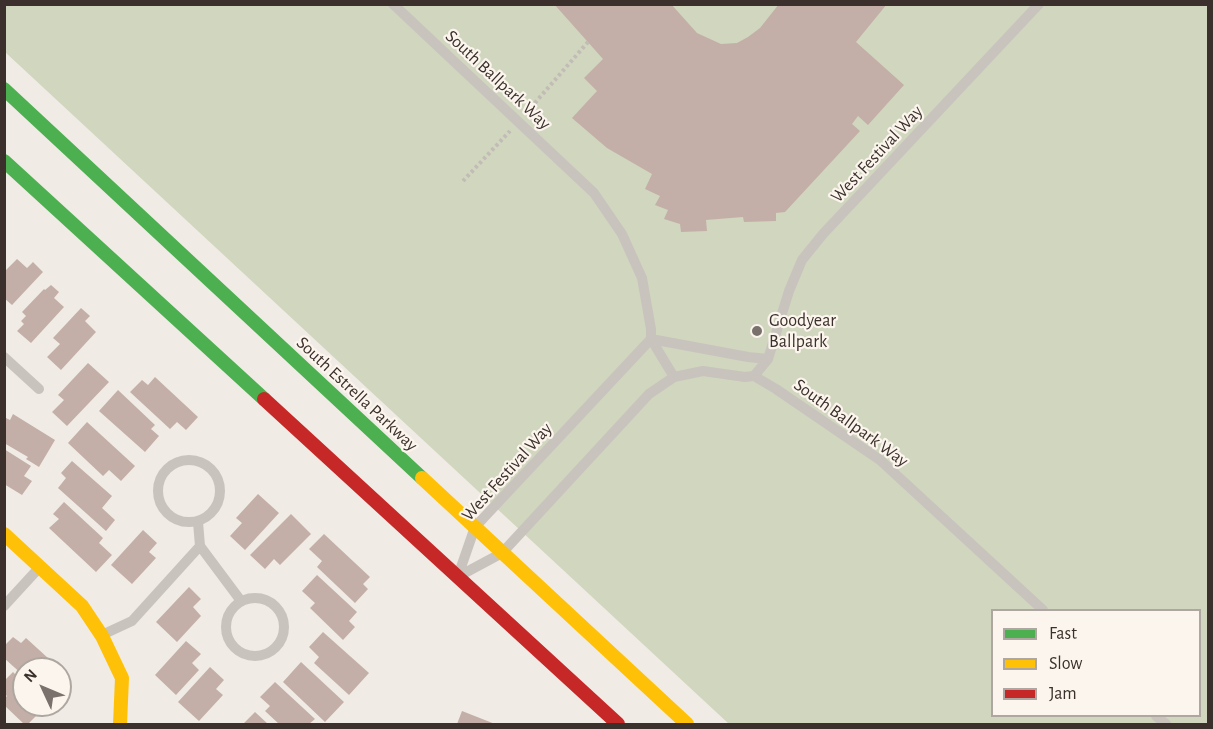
<!DOCTYPE html>
<html>
<head>
<meta charset="utf-8">
<style>
	body { margin:0 }
	#map { position:relative; width:1213px; height:729px; overflow:hidden; background:#f0ebe5; font-family:"Alegreya Sans",sans-serif }
	canvas { display:block }
	.frame { position:absolute; inset:0; border:6px solid #3b302b; pointer-events:none }
	.legend { position:absolute; left:991px; top:609px; width:210px; height:108px; box-sizing:border-box; background:#fbf5ee; border:2px solid #aea6a0; margin:0; padding:8px 10px; list-style:none; font-size:18px; color:#3b302b }
	.legend li { display:flex; align-items:center; gap:12px; height:30px }
	.legend b { width:30px; border:2px solid #aea6a0 }
	.north { position:absolute; left:12px; top:657px; width:60px; height:60px; box-sizing:border-box; background:#fbf5ee; border:2px solid #aea6a0; border-radius:50%; rotate:314deg; font-size:16px; font-weight:700; line-height:24px; text-align:center; color:#3b302b }
	.north::after { content:''; display:block; margin:auto; width:21px; height:27px; background:#7a716c; clip-path:polygon(50% 0,100% 100%,50% 72%,0 100%) }
</style>
</head>
<body>
<div id="map">
<canvas width="1213" height="729"></canvas>
<div class="frame"></div>
<ul class="legend">
<li><b style="height:8px;background:#4caf50"></b>Fast</li>
<li><b style="height:8px;background:#ffc107"></b>Slow</li>
<li><b style="height:8px;background:#c62828"></b>Jam</li>
</ul>
<div class="north">N</div>
</div>
<script>
const g = document.querySelector('canvas').getContext('2d');
g.lineJoin = 'round';
function fillPath(path, color) { g.fillStyle = color; g.fill(path, 'evenodd'); }
const toPath = rows => new Path2D(rows.map(r => 'M' + r).join(''));
function stroke(path, color, width, dash) { g.strokeStyle = color; g.lineWidth = width; g.lineCap = dash ? 'butt' : 'round'; g.setLineDash(dash || []); g.stroke(path); }
function write(font, color, halo, rows, align = 'center') {
  g.font = font + ' "Alegreya Sans",sans-serif'; g.lineWidth = 4.5; g.setLineDash([]); g.textBaseline = 'middle'; g.strokeStyle = halo; g.fillStyle = color; for (const [text, x, y, turn = 0] of rows) {
    g.save(); g.translate(x, y); g.rotate((+turn || 0) * Math.PI / 180); g.textAlign = isNaN(turn) ? turn : align; if (halo) g.strokeText(text, 0, 0); g.fillText(text, 0, 0); g.restore();
  }
}
fillPath(toPath([
	[6,4,1208,5,1208,724,729,724,5,52,4,6],
	[992,610,1200,610,1200,716,992,716]
]), '#d1d6bf');
fillPath(toPath([
	[554,4,671,4,697,33,721,44,737,43,748,37,760,28,779,4,887,4,856,42,904,85,868,125,858,116,852,124,860,131,785,212,776,213,776,221,744,222,743,217,706,220,707,231,681,232,680,224,664,219,668,210,655,205,660,196,645,189,652,174,607,148,572,118,597,91,584,78,603,59],
	[17,259,27,268,33,262,43,272,12,305,4,298,4,272],
	[51,285,59,292,54,298,64,307,31,343,17,331,24,324,21,321,26,316,22,312,44,289,45,290],
	[81,308,90,316,85,321,96,332,61,370,47,357,60,344,53,338],
	[88,363,109,382,67,426,52,412,64,400,58,395],
	[155,377,198,417,186,430,177,422,170,429,130,392,142,380,148,385],
	[118,390,155,425,151,429,159,436,145,452,99,411],
	[13,414,55,440,39,467,26,459,28,457,4,443,4,417,10,420],
	[87,422,135,466,121,481,109,470,103,476,68,443],
	[4,449,31,466,24,476,32,481,22,495,4,484],
	[72,461,112,496,102,508,115,520,106,531,58,488,66,478,61,473],
	[258,494,279,513,245,550,230,536,242,523,236,518],
	[64,502,103,538,99,543,112,555,96,572,49,528,59,519,53,514],
	[291,514,311,534,280,565,274,559,265,569,250,555],
	[143,530,157,543,149,552,156,558,132,584,111,565],
	[324,534,370,577,363,584,368,589,355,603,317,567,322,561,309,549],
	[317,575,357,612,349,621,355,627,343,640,310,608,315,603,302,591],
	[189,587,201,599,193,607,201,616,177,642,156,622],
	[323,632,369,673,349,695,314,663,319,657,309,647],
	[13,637,21,643,26,638,60,669,24,669,24,676,4,658,4,646],
	[186,641,201,654,192,663,199,670,176,695,155,675],
	[301,662,344,702,325,722,283,682],
	[210,667,224,680,216,689,223,695,199,721,178,702],
	[13,672,24,683,24,705,47,705,28,724,24,724,4,705,4,699,7,696,4,693,4,681],
	[275,682,315,719,309,724,279,724,265,711,270,706,260,697],
	[462,711,495,724,457,724],
	[255,712,268,724,243,724]
]), '#c3afa7');
stroke(toPath([
	[527,112,588,42],
	[463,181,510,131]
]), '#c2bbb6', 4, [3, 3]);
stroke(toPath([
	[393,4,594,193,622,234,642,278,651,329,651,339,674,377],
	[4,357,39,389],
	[754,376,768,359,789,291,802,260,823,234,1039,4],
	'158 491a31 31 0 1 1 62 0a31 31 0 1 1-62 0Z',
	[200,546,241,601],
	[459,573,475,527,651,339,748,357,768,359],
	[461,575,502,553,649,394,674,377,703,371,745,377,754,376,776,389,880,460,1043,610],
	'226 627a29 29 0 1 1 58 0a29 29 0 1 1-58 0Z',
	[4,606,38,569],
	[104,634,132,621,200,546,198,522],
	[1156,716,1166,724]
]), '#c9c3be', 10);
stroke(toPath([
	[4,89,422,478],
	[4,161,264,399]
]), '#4caf50', 14);
stroke(toPath([
	[422,478,687,724],
	[4,534,82,606,102,636,122,678,120,724]
]), '#ffc107', 14);
stroke(toPath([
	[264,399,618,724]
]), '#c62828', 14);
for (const [x, y, r, color] of [
	[757,331,6,"#7a716c"]
]) { const dot = new Path2D(); dot.arc(x, y, r, 0, 2 * Math.PI); g.fillStyle = color; g.fill(dot); stroke(dot, '#fbf5ee', 2); }
write('18px', '#3b302b', '#fbf5ee', [
	["South Ballpark Way",498,80,43],
	["West Festival Way",877,154,-47],
	["South Estrella Parkway",357,394,43],
	["South Ballpark Way",851,423,36],
	["West Festival Way",507,472,-48]
]);
write('18px', '#3b302b', '#fbf5ee', [
	["Goodyear",769,321],
	["Ballpark",769,342]
], 'left');
</script>
</body>
</html>
